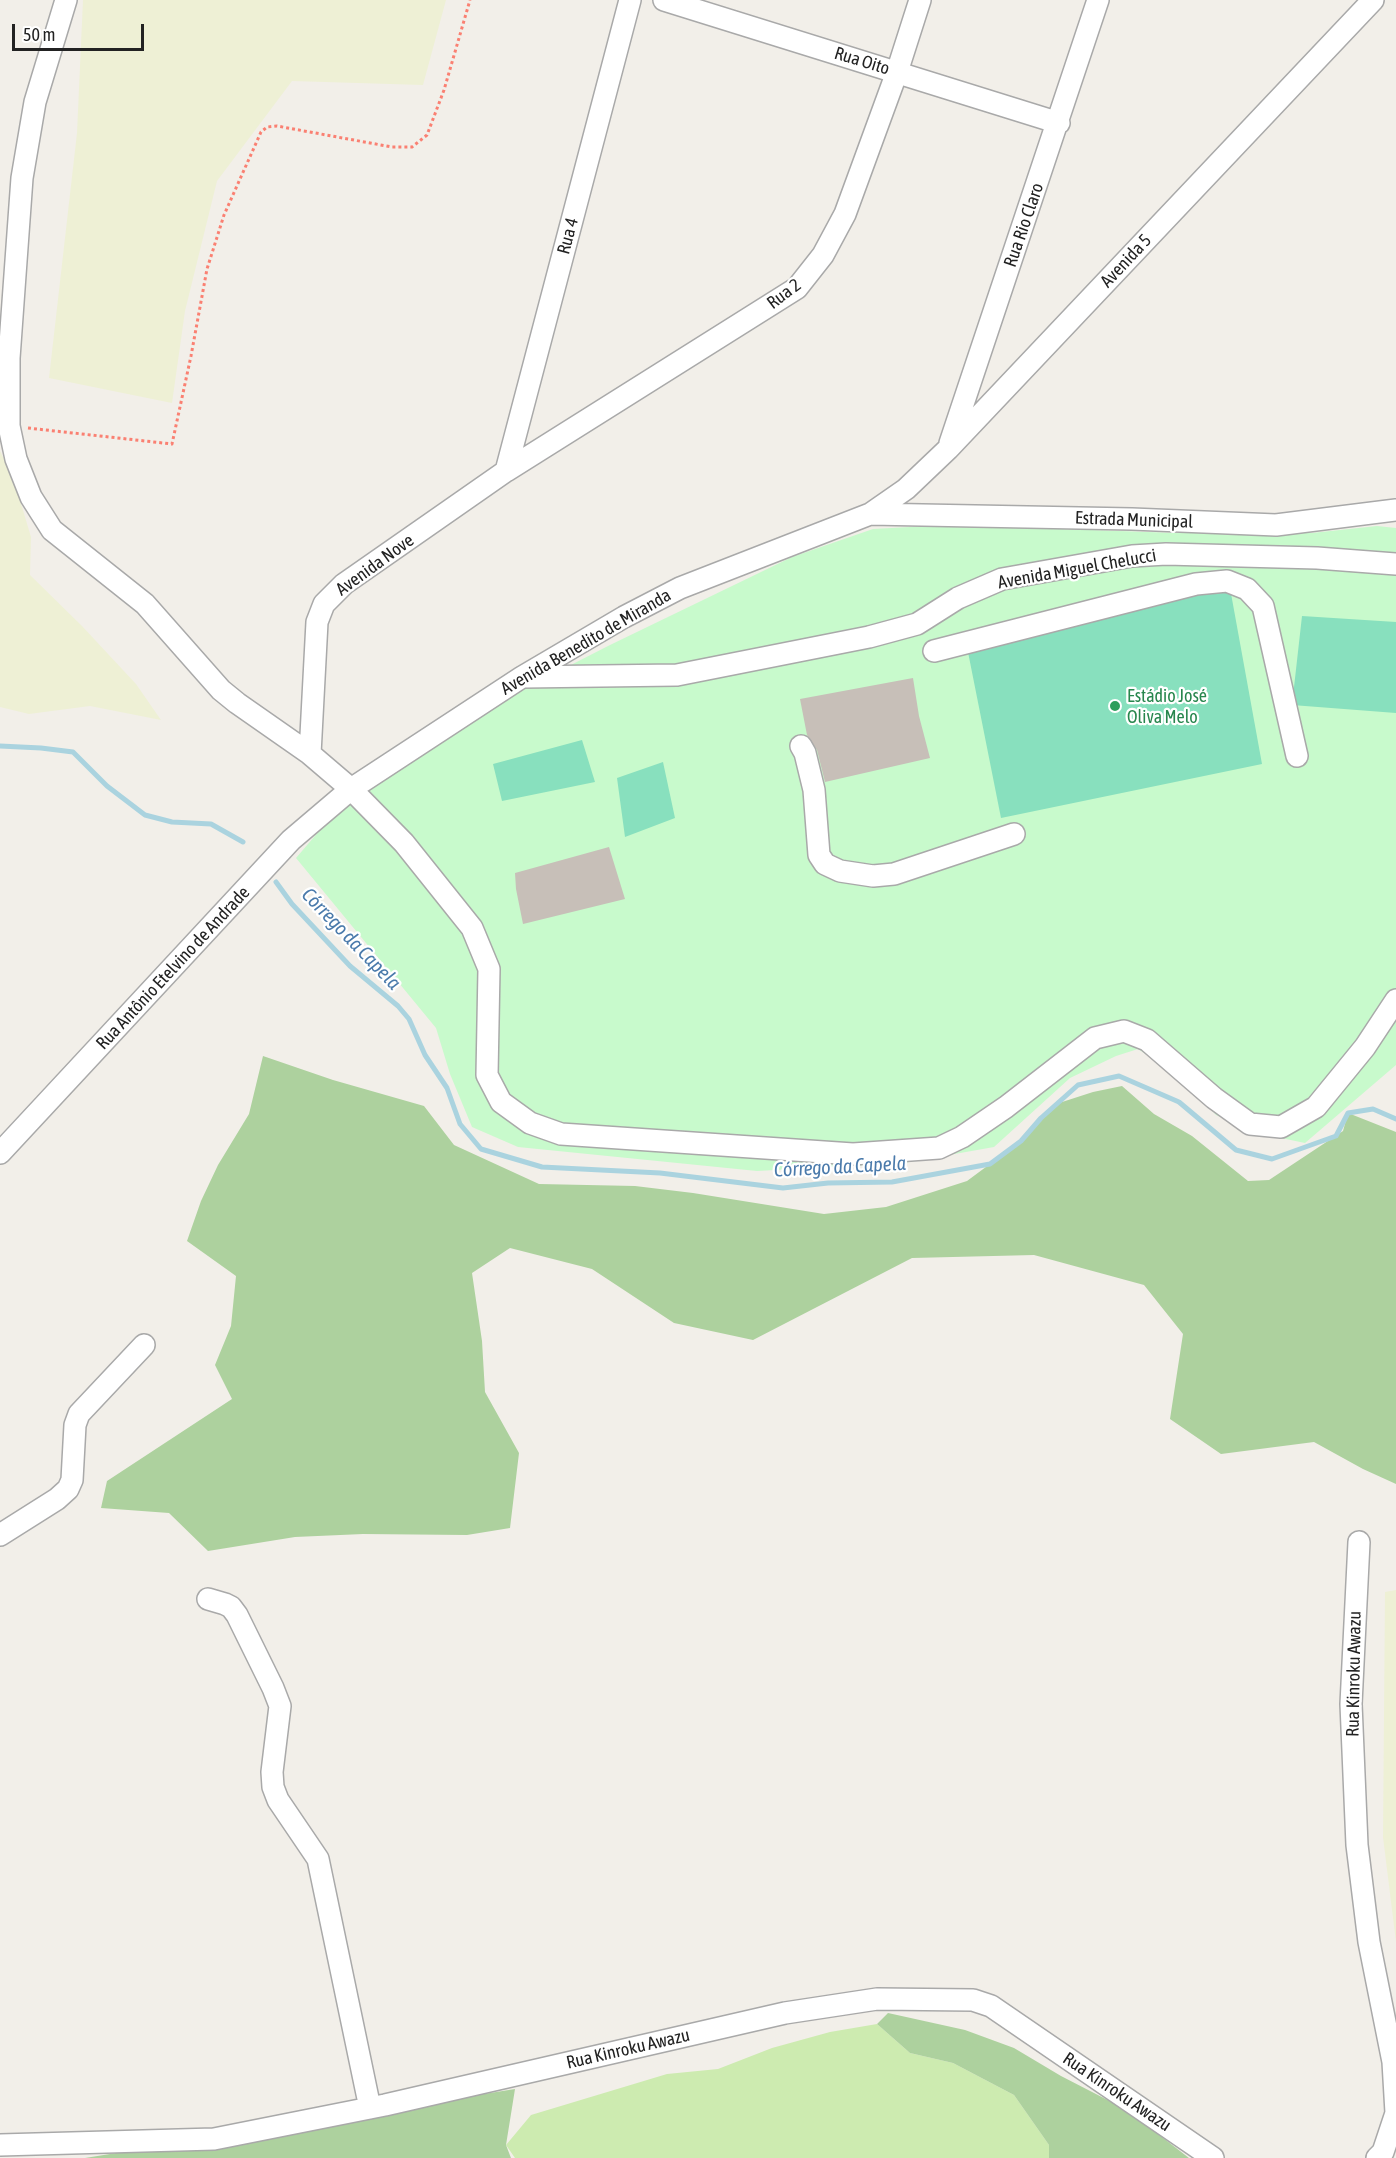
<!DOCTYPE html>
<html>
<head>
<meta charset="utf-8">
<style>
	body { margin:0 }
	#map { position:relative; width:1396px; height:2158px; overflow:hidden; background:#f2efe9; font-family:"Asap Condensed",sans-serif }
	canvas { display:block }
	.scale { position:absolute; left:12px; top:24px; width:132px; height:27px; box-sizing:border-box; border:3px solid #222; border-top:0; padding-left:8px; font-size:18px; line-height:21px; white-space:nowrap; color:#222; -webkit-text-stroke:4px #fff; paint-order:stroke }
</style>
</head>
<body>
<div id="map">
<canvas width="1396" height="2158"></canvas>
<div class="scale">50 m</div>
</div>
<script>
const g = document.querySelector('canvas').getContext('2d');
g.lineJoin = 'round';
function fillPath(path, color) { g.fillStyle = color; g.fill(path, 'evenodd'); }
const toPath = rows => new Path2D(rows.map(r => 'M' + r).join(''));
function stroke(path, color, width, dash) { g.strokeStyle = color; g.lineWidth = width; g.lineCap = dash ? 'butt' : 'round'; g.setLineDash(dash || []); g.stroke(path); }
function write(font, color, halo, rows, align = 'center') {
  g.font = font + ' "Asap Condensed",sans-serif'; g.lineWidth = 4.5; g.setLineDash([]); g.textBaseline = 'middle'; g.strokeStyle = halo; g.fillStyle = color; for (const [text, x, y, turn = 0] of rows) {
    g.save(); g.translate(x, y); g.rotate((+turn || 0) * Math.PI / 180); g.textAlign = isNaN(turn) ? turn : align; if (halo) g.strokeText(text, 0, 0); g.fillText(text, 0, 0); g.restore();
  }
}
fillPath(toPath([
	[83,0,446,0,423,85,292,81,217,181,185,311,172,403,49,378,77,133],
	[0,451,13,477,31,537,30,575,82,626,136,684,161,720,90,706,29,714,0,707],
	[1396,1590,1396,1942,1383,1837,1385,1592]
]), '#eef0d5');
fillPath(toPath([
	[877,2024,910,2053,953,2063,1014,2095,1049,2145,1049,2158,515,2158,506,2145,531,2115,667,2074,718,2069,772,2048,830,2032]
]), '#cdebb0');
fillPath(toPath([
	[263,1056,333,1080,424,1106,454,1145,539,1184,635,1186,693,1193,824,1214,886,1207,967,1181,1021,1141,1041,1118,1059,1103,1093,1092,1122,1086,1154,1114,1192,1136,1248,1181,1269,1180,1343,1131,1348,1113,1396,1132,1396,1484,1363,1469,1314,1442,1221,1454,1170,1419,1183,1334,1144,1285,1034,1255,912,1258,753,1340,674,1323,592,1269,510,1248,472,1273,482,1341,485,1392,519,1453,510,1528,467,1535,363,1534,295,1537,208,1551,169,1513,101,1508,107,1481,232,1399,215,1365,231,1326,236,1276,187,1241,201,1201,218,1165,249,1114],
	[888,2013,965,2030,1014,2048,1061,2076,1127,2110,1189,2158,1049,2158,1049,2145,1014,2095,953,2063,910,2053,877,2024],
	[515,2089,506,2145,511,2158,85,2158]
]), '#add19e');
fillPath(toPath([
	[946,525,1177,533,1237,531,1312,533,1377,526,1396,528,1396,1065,1305,1143,1257,1133,1216,1115,1179,1076,1138,1049,1116,1056,1070,1078,994,1147,904,1163,757,1171,518,1147,472,1127,450,1074,436,1028,296,858,350,795,516,693,610,645,792,557,873,529]
]), '#c8facc');
fillPath(toPath([
	[1230,588,1262,764,1001,818,967,647],
	[1302,616,1396,622,1396,713,1292,705],
	[582,740,595,782,502,801,493,764],
	[663,762,675,818,625,837,617,778]
]), '#88e0be');
stroke(toPath([
	[0,746,41,748,73,752,107,786,145,815,172,822,211,824,243,842],
	[276,882,292,904,350,966,398,1006,409,1019,425,1055,447,1088,460,1124,481,1149,542,1167,660,1173,783,1188,828,1183,892,1182,990,1164,1021,1141,1041,1118,1078,1085,1119,1076,1179,1102,1236,1150,1272,1159,1336,1136,1348,1113,1373,1109,1396,1119]
]), '#aad3df', 5);
fillPath(toPath([
	[913,678,919,716,930,758,825,782,817,750,807,735,800,699],
	[609,847,625,899,523,924,516,889,515,873]
]), '#c7bfb8');
const minor = toPath([
	[66,0,35,102,22,178,9,358,9,426,16,459,31,497,52,530,145,604,221,690,237,703,310,754],
	[664,0,1059,123],
	[920,0,897,72,845,214,823,255,797,288,506,471,344,584,324,604,317,622,310,754,351,789,404,843,472,928,489,969,487,1075,501,1102,530,1123,561,1134,853,1154,939,1148,962,1137,1006,1107,1095,1038,1124,1031,1147,1040,1214,1098,1250,1124,1281,1127,1316,1107,1365,1047,1396,1000],
	[950,443,1098,0],
	[506,471,630,0],
	[870,514,1132,519,1276,525,1396,510],
	[934,651,1196,584,1227,581,1247,589,1263,606,1297,756],
	[523,677,677,675,869,637,917,624,958,598,1002,579,1132,556,1166,554,1317,558,1396,564],
	[801,746,805,753,814,790,819,855,825,864,840,871,873,876,894,874,1014,834],
	[0,1153,291,840,351,789,522,677,624,617,680,588,870,514,906,489,948,449,1373,0],
	[0,1535,57,1499,68,1489,72,1480,75,1425,79,1414,144,1345],
	[1359,1542,1351,1704,1357,1845,1369,1942,1393,2062,1396,2113,1383,2152,1377,2158],
	[208,1599,225,1604,231,1607,237,1615,273,1688,280,1706,272,1772,273,1787,278,1800,318,1859,370,2108],
	[0,2145,214,2139,385,2105,785,2013,877,1999,973,2000,991,2006,1213,2158]
]);
stroke(minor, '#a9a9a9', 24);
stroke(toPath([
	[28,428,172,444,191,356,207,269,224,215,261,132,267,127,277,126,392,147,412,147,427,135,444,90,470,0]
]), '#fa8072', 3, [3, 3]);
stroke(minor, '#fff', 21);
for (const [x, y, r, color] of [
	[1115,706,6,"#2e9e5b"]
]) { const dot = new Path2D(); dot.arc(x, y, r, 0, 2 * Math.PI); g.fillStyle = color; g.fill(dot); stroke(dot, '#fff', 2); }
write('18px', '#222', '#fff', [
	["Rua Oito",862,61,17],
	["Rua Rio Claro",1024,225,-71],
	["Rua 4",568,236,-75],
	["Avenida 5",1126,261,-47],
	["Rua 2",784,294,-37],
	["Estrada Municipal",1134,520,2],
	["Avenida Nove",375,565,-36],
	["Avenida Miguel Chelucci",1077,569,-10],
	["Avenida Benedito de Miranda",586,642,-30],
	["Rua Antônio Etelvino de Andrade",173,968,-47],
	["Rua Kinroku Awazu",1354,1674,-89],
	["Rua Kinroku Awazu",628,2049,-13],
	["Rua Kinroku Awazu",1117,2092,34]
]);
write('18px', '#27864d', '#fff', [
	["Estádio José",1127,696],
	["Oliva Melo",1127,717]
], 'left');
write('italic 20px', '#4a7aab', '#fff', [
	["Córrego da Capela",351,939,46],
	["Córrego da Capela",840,1167,-3]
]);
</script>
</body>
</html>
